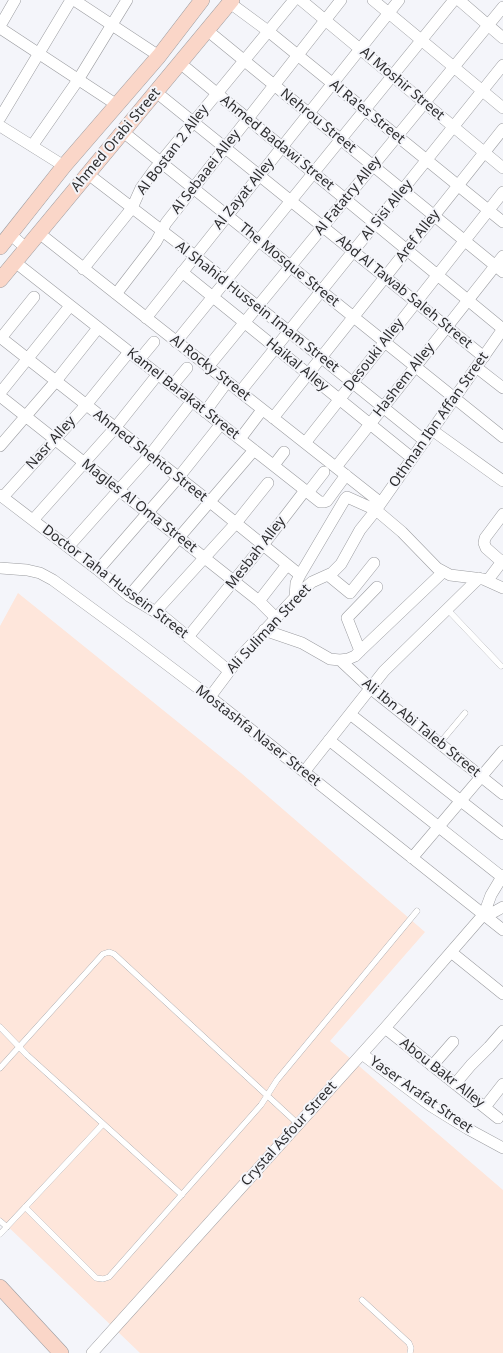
<!DOCTYPE html>
<html>
<head>
<meta charset="utf-8">
<style>
	body { margin:0 }
	canvas { display:block; background:#f4f5fa }
</style>
</head>
<body>
<canvas width="503" height="1353"></canvas>
<script>
const g = document.querySelector('canvas').getContext('2d');
g.lineJoin = 'round';
function fillPath(path, color) { g.fillStyle = color; g.fill(path, 'evenodd'); }
const toPath = rows => new Path2D(rows.map(r => 'M' + r).join(''));
function stroke(path, color, width, dash) { g.strokeStyle = color; g.lineWidth = width; g.lineCap = dash ? 'butt' : 'round'; g.setLineDash(dash || []); g.stroke(path); }
function write(font, color, halo, rows, align = 'center') {
  g.font = font + ' "Noto Sans",sans-serif'; g.lineWidth = 4; g.setLineDash([]); g.textBaseline = 'middle'; g.strokeStyle = halo; g.fillStyle = color; for (const [text, x, y, turn = 0] of rows) {
    g.save(); g.translate(x, y); g.rotate((+turn || 0) * Math.PI / 180); g.textAlign = isNaN(turn) ? turn : align; if (halo) g.strokeText(text, 0, 0); g.fillText(text, 0, 0); g.restore();
  }
}
fillPath(toPath([
	[18,593,241,773,425,932,330,1041,503,1190,503,1353,140,1353,0,1219,0,626]
]), '#fee6db');
const lane = toPath([
	[447,609,501,666],
	[439,744,465,713],
	[0,1027,27,1055,182,1195],
	[0,1068,103,954,109,952,114,954,298,1124],
	[25,1207,96,1278,103,1279,109,1277,261,1105,277,1080,417,911],
	[0,1221,7,1227],
	[0,1234,103,1124],
	[362,1300,409,1343,411,1348,410,1353]
]);
const street = toPath([
	[74,0,159,56],
	[301,0,503,168],
	[373,0,503,108],
	[459,0,503,38],
	[230,3,268,31,503,222],
	[0,26,15,0],
	[0,28,117,105],
	[208,31,503,272],
	[180,63,503,329],
	[156,92,484,357],
	[0,118,71,0],
	[0,126,64,166],
	[122,131,503,437],
	[32,146,78,80,127,0],
	[88,174,195,256,425,441],
	[39,233,381,503],
	[10,234,26,248],
	[15,262,320,502,324,502,327,501,346,475],
	[83,269,132,208,141,188,154,170,294,0],
	[182,272,412,458],
	[116,294,156,242,166,223,341,0],
	[146,318,399,0],
	[0,337,210,502,300,575],
	[1,338,34,297],
	[176,342,454,0],
	[139,360,154,342],
	[208,367,503,7],
	[476,367,503,388],
	[172,386,187,368],
	[240,392,503,65],
	[0,393,70,306],
	[0,396,259,601,276,618],
	[205,412,227,382],
	[273,418,503,129],
	[432,430,503,481],
	[240,439,262,410],
	[305,443,503,192],
	[0,446,56,381,98,328],
	[274,465,284,452],
	[336,467,503,256],
	[0,495,98,570,129,596,164,617,229,671],
	[3,497,86,405,129,352],
	[33,520,115,428,158,374],
	[68,547,150,455,192,401],
	[502,562,486,548,484,543,485,538,503,514],
	[0,568,27,570,40,573,53,580,132,638,210,697,503,930],
	[98,570,178,478,221,424],
	[328,575,350,593,374,563],
	[488,580,503,560],
	[129,596,254,450],
	[295,597,296,583,300,575,345,499,347,497,376,510,402,532,437,568,450,575,483,579,503,588],
	[259,601,287,565],
	[156,611,236,523,268,483],
	[264,630,302,643,330,659,340,660,348,659,355,656,360,651,443,572],
	[188,637,263,545,303,493,310,490,324,472],
	[360,651,347,618,377,587],
	[340,660,370,688,503,794],
	[210,697,240,657,300,592,312,582,332,573,341,564,360,530,376,510,503,329],
	[350,714,503,834],
	[329,740,502,877],
	[304,772,384,671,479,578],
	[412,858,503,751],
	[484,914,494,912,503,907],
	[451,952,503,994],
	[385,1028,498,1118],
	[362,1054,431,1106,468,1129,503,1148],
	[432,1066,453,1042],
	[455,1084,471,1065,489,1047,503,1031],
	[485,1107,503,1084],
	[92,1353,385,1028,484,914,491,895,503,875]
]);
const secondary = toPath([
	[0,247,64,166,159,56,202,0],
	[0,280,232,0],
	[0,1287,61,1353]
]);
stroke(lane, '#9b9ca0', 6);
stroke(street, '#9b9ca0', 12);
stroke(secondary, '#9b9ca0', 16);
stroke(lane, '#fff', 5.5);
stroke(street, '#fff', 11);
stroke(secondary, '#fad6c8', 15);
write('14px', '#2d2d2f', '#f4f5fa', [
	["Al Moshir Street",402,84,40],
	["Al Ra'es Street",367,112,39],
	["Nehrou Street",318,121,39],
	["Ahmed Orabi Street",116,140,-50],
	["Ahmed Badawi Street",277,143,39],
	["Al Bostan 2 Alley",173,150,-53],
	["Al Sebaaei Alley",206,172,-52],
	["Al Zayat Alley",244,194,-51],
	["Al Fatatry Alley",348,196,-51],
	["Al Sisi Alley",387,210,-51],
	["Aref Alley",418,236,-52],
	["The Mosque Street",289,265,39],
	["Abd Al Tawab Saleh Street",404,292,39],
	["Al Shahid Hussein Imam Street",257,307,38],
	["Desouki Alley",374,355,-52],
	["Haikal Alley",297,365,39],
	["Al Rocky Street",210,368,38],
	["Hashem Alley",404,380,-52],
	["Kamel Barakat Street",183,394,38],
	["Othman Ibn Affan Street",439,420,-55],
	["Nasr Alley",51,443,-48],
	["Ahmed Shehto Street",150,456,38],
	["Magles Al Oma Street",139,506,38],
	["Mesbah Alley",256,553,-52],
	["Doctor Taha Hussein Street",115,582,37],
	["Ali Suliman Street",269,629,-47],
	["Ali Ibn Abi Taleb Street",421,728,39],
	["Mostashfa Naser Street",258,736,38],
	["Abou Bakr Alley",442,1073,38],
	["Yaser Arafat Street",421,1095,35],
	["Crystal Asfour Street",289,1134,-48]
]);
</script>
</body>
</html>
